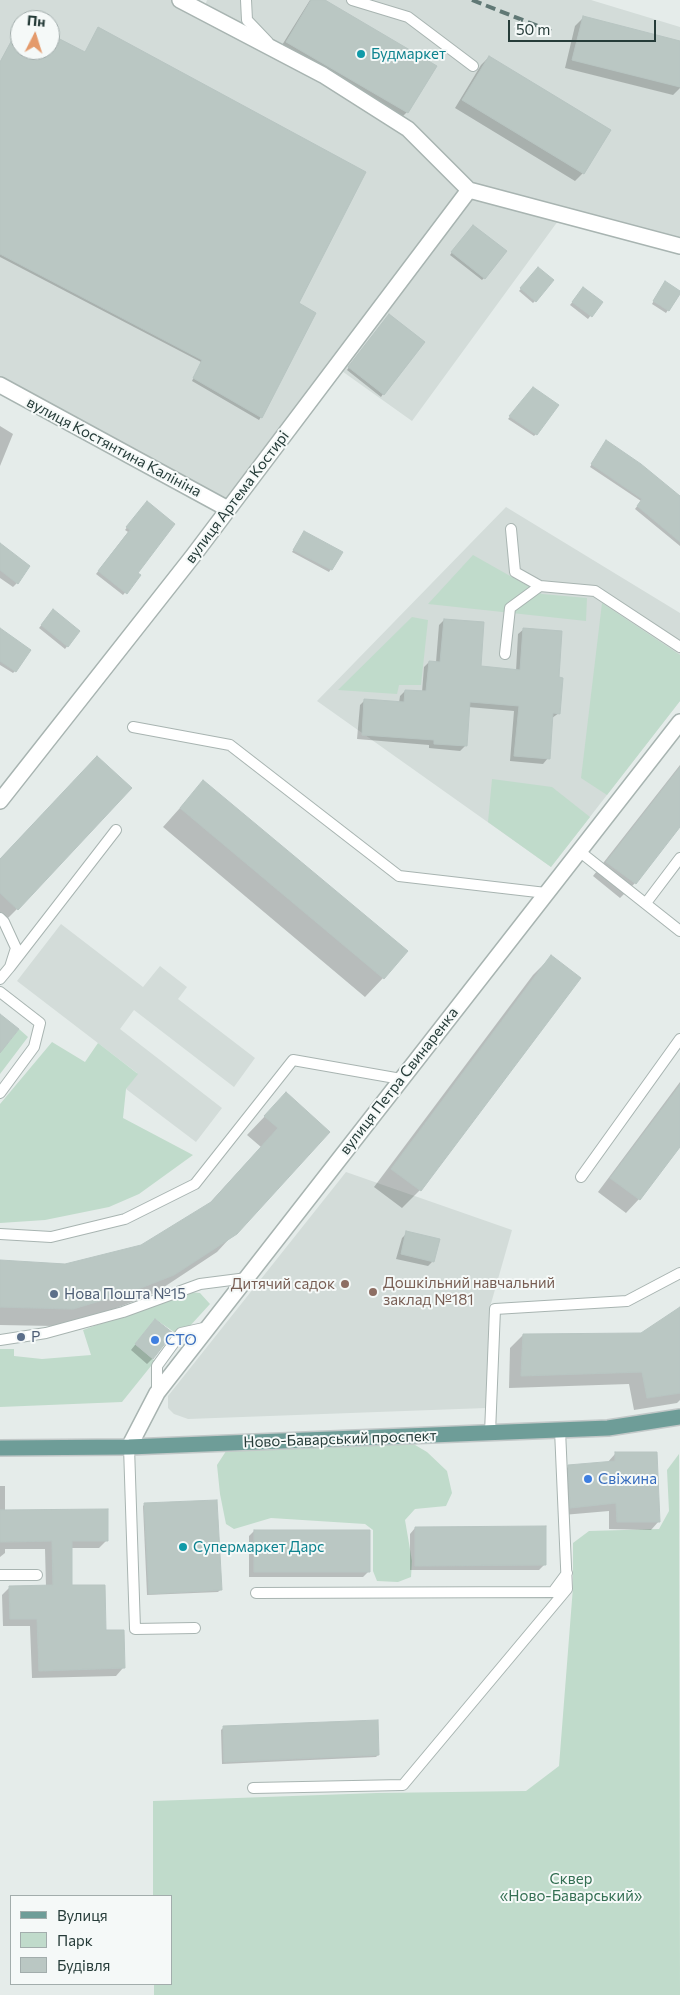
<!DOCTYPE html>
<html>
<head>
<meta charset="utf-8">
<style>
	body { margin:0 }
	#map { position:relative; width:680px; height:1995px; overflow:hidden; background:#e5ecea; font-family:Commissioner,sans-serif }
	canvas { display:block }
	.legend { position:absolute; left:10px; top:1895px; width:162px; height:90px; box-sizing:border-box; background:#f5f9f8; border:1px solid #a2adac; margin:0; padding:6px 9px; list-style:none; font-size:15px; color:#263c39 }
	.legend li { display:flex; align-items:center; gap:10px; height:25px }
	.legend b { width:25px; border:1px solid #a2adac }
	.north { position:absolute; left:10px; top:10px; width:50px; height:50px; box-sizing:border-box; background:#f5f9f8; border:1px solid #a2adac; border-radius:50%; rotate:5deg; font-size:14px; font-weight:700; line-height:20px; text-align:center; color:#263c39 }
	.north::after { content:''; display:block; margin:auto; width:18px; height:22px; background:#e49a6b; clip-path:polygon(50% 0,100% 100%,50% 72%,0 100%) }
	.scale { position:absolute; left:508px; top:20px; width:148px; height:22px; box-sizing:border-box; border:2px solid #263c39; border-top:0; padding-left:6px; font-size:15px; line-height:18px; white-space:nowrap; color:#263c39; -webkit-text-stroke:4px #f5f9f8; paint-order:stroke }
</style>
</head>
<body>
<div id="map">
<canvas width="680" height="1995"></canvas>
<ul class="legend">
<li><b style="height:6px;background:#6e9d98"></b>Вулиця</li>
<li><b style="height:14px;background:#c0dbcb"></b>Парк</li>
<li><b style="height:14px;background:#bac7c3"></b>Будівля</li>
</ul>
<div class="north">Пн</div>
<div class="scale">50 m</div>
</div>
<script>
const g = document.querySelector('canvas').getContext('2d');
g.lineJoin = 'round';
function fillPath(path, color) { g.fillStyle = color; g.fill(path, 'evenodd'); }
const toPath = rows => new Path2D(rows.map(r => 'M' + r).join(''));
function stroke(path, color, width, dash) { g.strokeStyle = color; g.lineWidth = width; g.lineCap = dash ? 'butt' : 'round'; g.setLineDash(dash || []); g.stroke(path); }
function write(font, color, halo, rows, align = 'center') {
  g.font = font + ' Commissioner,sans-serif'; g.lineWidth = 4; g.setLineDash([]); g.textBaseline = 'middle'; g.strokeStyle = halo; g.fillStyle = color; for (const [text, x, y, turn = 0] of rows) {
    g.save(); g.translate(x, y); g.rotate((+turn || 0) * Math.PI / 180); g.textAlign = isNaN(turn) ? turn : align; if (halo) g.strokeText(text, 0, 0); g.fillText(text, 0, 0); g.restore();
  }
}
fillPath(toPath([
	[0,0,193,0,205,6,207,0,591,0,680,27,680,240,566,210,412,421,332,364,226,503,0,381],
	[20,20,50,20,50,50,20,50],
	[506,507,680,613,680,701,551,867,317,701],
	[61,924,143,987,160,966,187,987,178,999,255,1058,234,1087,134,1010,120,1029,222,1108,196,1142,126,1089,137,1073,17,981],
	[346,1172,512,1230,490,1307,486,1408,188,1419,174,1414,168,1408,168,1396]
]), '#d3dcd9');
fillPath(toPath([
	[473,555,542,594,587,598,586,621,428,604],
	[602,603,680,655,680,701,607,795,581,778],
	[412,617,428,620,421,685,399,685,397,694,338,690],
	[492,779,552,787,590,817,551,867,488,822],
	[19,1029,28,1037,0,1074,0,1037,8,1043],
	[52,1042,85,1062,98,1043,138,1074,126,1089,123,1118,193,1155,139,1194,109,1207,45,1220,0,1223,0,1104],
	[189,1292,200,1293,210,1304,189,1327,177,1334,155,1319,135,1344,155,1361,122,1402,0,1407,0,1349,14,1349,14,1356,42,1359,91,1355,83,1330],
	[410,1442,427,1452,447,1471,452,1493,446,1506,415,1509,405,1520,412,1561,411,1577,398,1582,377,1581,373,1571,373,1530,365,1524,271,1518,234,1529,226,1524,220,1494,217,1465,228,1448],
	[679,1454,680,1995,154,1995,154,1984,171,1984,171,1896,153,1896,153,1801,377,1793,526,1791,559,1766,573,1587,573,1543,589,1531,659,1529,669,1511,667,1470]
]), '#c0dbcb');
fillPath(toPath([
	[310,0,322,0,407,112,399,120,279,50],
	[583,18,680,42,680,88,673,95,565,68,575,26],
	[20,25,20,50,50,50,50,35,85,53,98,29,261,417,259,420,192,381,201,362,0,257,0,62],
	[489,57,583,173,575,181,455,108,481,65],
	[471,228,484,278,482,280,450,255],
	[536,271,535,301,533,303,519,291],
	[663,285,668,310,666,313,652,304],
	[581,291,601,302,588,319,570,305],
	[387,318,383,394,381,397,347,370],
	[531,391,536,434,534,436,508,419],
	[0,426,13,434,0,466],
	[604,444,680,498,680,546,635,509,641,501,590,467],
	[144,505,136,573,139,576,123,595,96,574,128,532,125,530],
	[304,533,331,569,329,572,292,552],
	[0,544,17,583,13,587,0,578],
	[51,613,79,631,65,649,39,628],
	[444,620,479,668,516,671,518,634,524,629,557,678,559,713,552,718,548,758,543,764,510,761,514,711,468,707,465,746,460,751,429,748,429,745,357,739,360,705,365,700,399,703,400,696,405,691,422,692,424,667,429,662,436,662,439,625],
	[0,629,15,671,13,673,0,665],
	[97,757,17,909,0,926,0,859],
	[680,765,680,825,635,883,620,898,593,876],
	[204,781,383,978,365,997,163,827],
	[551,957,420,1190,402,1208,374,1187,533,975],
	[680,1082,680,1145,639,1199,626,1213,598,1192],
	[286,1094,328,1132,217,1252,155,1293,114,1309,54,1326,0,1325,0,1261,65,1265,142,1247,207,1206,261,1147,247,1135],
	[407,1233,433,1261,428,1266,396,1259,402,1238],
	[680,1309,680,1400,677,1403,634,1410,629,1384,509,1388,510,1348,523,1335,642,1334],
	[150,1326,153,1358,147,1364,131,1350],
	[615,1454,659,1521,651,1530,609,1529,609,1511,563,1515,561,1474,569,1466,607,1463],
	[0,1486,5,1486,5,1511,107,1540,99,1548,70,1548,71,1586,123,1668,116,1676,32,1678,30,1626,3,1626,2,1595,10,1587,46,1587,45,1549,5,1549,5,1553,0,1557],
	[145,1504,220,1590,218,1592,147,1595,143,1506],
	[415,1528,545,1564,539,1570,410,1570,410,1534],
	[254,1531,368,1572,363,1577,249,1577,249,1536],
	[223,1728,378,1755,376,1757,222,1764,221,1730]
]), '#0003');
const building = toPath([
	[311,0,325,0,437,66,408,113,286,42,311,0],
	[583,16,680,41,680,87,572,60,583,16],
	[20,25,20,50,50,50,50,34,85,52,98,27,366,172,299,303,316,313,262,418,193,378,202,360,0,254,0,62,20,25],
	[489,56,611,130,584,174,462,100,489,56],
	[473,225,507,251,485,279,451,252,473,225],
	[538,267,554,280,536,302,520,288,538,267],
	[665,281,680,291,680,294,669,311,653,301,665,281],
	[583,287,603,302,592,317,572,302,583,287],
	[389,314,425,342,384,395,348,367,389,314],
	[533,387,559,405,537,435,509,416,533,387],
	[606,440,641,464,680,496,680,542,637,506,642,499,591,464,606,440],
	[147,501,175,524,138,573,141,575,127,594,98,571,130,530,126,527,147,501],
	[304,531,343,552,332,570,293,550,304,531],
	[0,543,30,566,18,584,0,570,0,543],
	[53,609,80,631,68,647,41,625,53,609],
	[444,619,484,622,481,666,520,670,523,628,562,631,559,677,563,678,560,714,553,713,550,759,514,756,519,706,470,702,467,746,434,744,434,740,362,735,364,699,404,702,405,690,426,691,429,661,440,662,444,619],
	[0,628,31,650,16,672,0,661,0,628],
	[97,756,132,788,18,910,0,893,0,859,97,756],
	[680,767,680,827,636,884,606,862,680,767],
	[203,780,408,951,384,979,180,808,203,780],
	[551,955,581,978,421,1191,391,1169,551,955],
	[0,1014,19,1029,0,1053,0,1014],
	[680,1085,680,1147,640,1200,610,1178,680,1085],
	[286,1092,330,1132,237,1234,174,1275,133,1291,73,1309,0,1307,0,1260,65,1264,141,1245,211,1202,278,1128,264,1116,286,1092],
	[406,1231,440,1239,434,1262,401,1254,406,1231],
	[680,1307,680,1393,647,1398,642,1372,521,1376,523,1334,641,1333,680,1307],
	[155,1319,173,1333,153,1359,135,1344,155,1319],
	[615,1452,657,1452,660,1522,617,1522,616,1503,570,1508,568,1465,615,1461,615,1452],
	[217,1500,222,1590,149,1594,144,1503,217,1500],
	[108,1509,108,1541,72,1541,72,1585,105,1585,106,1630,124,1630,125,1668,39,1671,37,1619,10,1619,9,1586,53,1585,52,1541,0,1542,0,1510,108,1509],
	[546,1526,546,1565,415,1566,415,1527,546,1526],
	[254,1530,370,1530,370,1572,254,1572,254,1530],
	[378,1720,379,1755,224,1762,223,1726,378,1720]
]);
fillPath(building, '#bac7c3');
stroke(building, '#b8c5c2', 1);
const service = toPath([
	[246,0,247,20,268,42],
	[352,0,408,17,473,66],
	[511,529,515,572,540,586],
	[505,654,510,608,540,586,595,591,680,647],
	[133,727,230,745,399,876,546,893],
	[579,851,680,931],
	[646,903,680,858],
	[0,918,4,922,16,948,10,967,0,979],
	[10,967,116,830],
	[0,992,40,1023,34,1047,0,1093],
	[581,1177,680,1039],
	[0,1234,51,1237,125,1219,195,1184,293,1060,401,1079],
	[0,1340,46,1333,123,1312,200,1284,247,1278],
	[157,1393,157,1366,181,1333,208,1327],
	[490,1433,495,1309,627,1301,680,1273],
	[129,1447,135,1629,195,1628],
	[0,1575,37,1575],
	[256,1593,553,1592,567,1573],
	[253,1788,403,1785,567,1589,560,1430]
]);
const minor = toPath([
	[180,0,323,75,408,129,469,190],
	[469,190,680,246],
	[0,385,228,509],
	[0,801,193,556,469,190],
	[129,1447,157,1393,680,722]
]);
const primary = toPath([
	[0,1448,129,1447,608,1428,680,1417]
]);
stroke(service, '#a8b4b1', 12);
stroke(minor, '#a8b4b1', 18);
stroke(primary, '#c2c8c8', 18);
stroke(service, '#fff', 10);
stroke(minor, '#fff', 15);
stroke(primary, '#6e9d98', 15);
stroke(toPath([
	[472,0,553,32]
]), '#607875', 4, [10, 5]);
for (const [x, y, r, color] of [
	[361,54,5,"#0f9aa8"],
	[345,1284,5,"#8d6e63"],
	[373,1292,5,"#8d6e63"],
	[54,1294,5,"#5c6f8a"],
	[21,1337,5,"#5c6f8a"],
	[155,1340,5,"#3f7fe0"],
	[588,1479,5,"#3f7fe0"],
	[183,1547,5,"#0f9aa8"]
]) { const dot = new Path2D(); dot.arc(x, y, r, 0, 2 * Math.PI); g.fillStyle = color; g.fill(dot); stroke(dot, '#f5f9f8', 2); }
write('15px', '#0d838f', '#f5f9f8', [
	["Будмаркет",371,54],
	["Супермаркет Дарс",193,1547]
], 'left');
write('15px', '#263c39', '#f5f9f8', [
	["вулиця Костянтина Калініна",114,447,28],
	["вулиця Артема Костирі",237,497,-53],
	["вулиця Петра Свинаренка",399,1081,-52],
	["Ново-Баварський проспект",340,1439,-2]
]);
write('15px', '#785e54', '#f5f9f8', [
	["Дошкільний навчальний",383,1283],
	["заклад №181",383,1300],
	["Дитячий садок",335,1284,"right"]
], 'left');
write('15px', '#4e5e75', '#f5f9f8', [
	["Нова Пошта №15",64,1294],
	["Р",31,1337]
], 'left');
write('15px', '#366cbe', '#f5f9f8', [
	["СТО",165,1340],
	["Свіжина",598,1479]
], 'left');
write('15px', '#346f53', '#f5f9f8', [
	["Сквер",571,1879],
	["«Ново-Баварський»",571,1896]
]);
</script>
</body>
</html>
